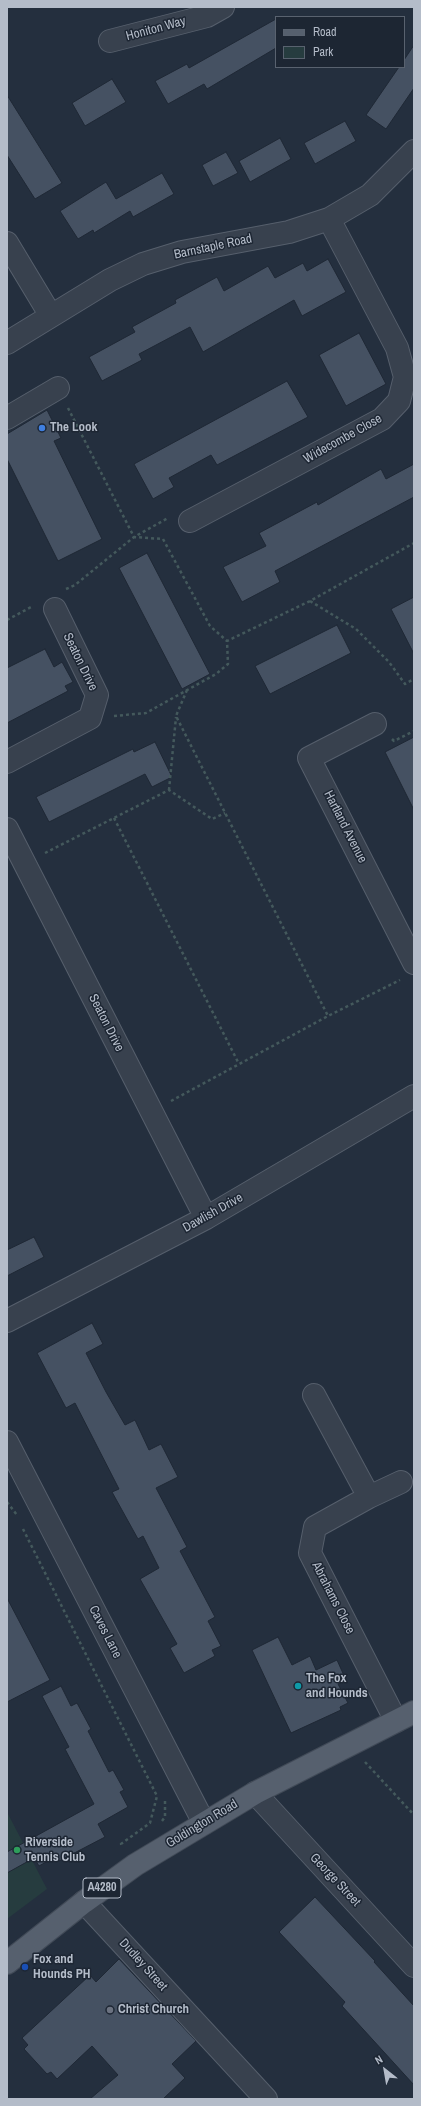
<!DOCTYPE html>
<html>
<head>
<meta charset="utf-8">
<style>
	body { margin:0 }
	#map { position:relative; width:421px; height:2106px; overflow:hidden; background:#242f3e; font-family:"Archivo Narrow",sans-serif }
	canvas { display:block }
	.frame { position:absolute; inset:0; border:8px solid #b4bcc9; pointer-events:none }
	.legend { position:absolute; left:275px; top:16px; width:130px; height:52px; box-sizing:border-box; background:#1d2633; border:1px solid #59626f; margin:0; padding:5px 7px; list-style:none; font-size:12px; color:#b4bcc9 }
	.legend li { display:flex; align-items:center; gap:8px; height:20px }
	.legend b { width:20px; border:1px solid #59626f }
	.north { position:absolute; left:365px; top:2050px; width:40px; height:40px; -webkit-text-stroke:3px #1d2633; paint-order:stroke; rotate:329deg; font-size:11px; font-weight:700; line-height:16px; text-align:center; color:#b4bcc9 }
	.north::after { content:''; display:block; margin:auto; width:14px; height:18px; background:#b4bcc9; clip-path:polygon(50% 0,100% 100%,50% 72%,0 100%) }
</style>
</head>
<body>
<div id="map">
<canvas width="421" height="2106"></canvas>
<div class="frame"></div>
<ul class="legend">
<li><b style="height:5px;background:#56606e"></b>Road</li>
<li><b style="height:11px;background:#263c3f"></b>Park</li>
</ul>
<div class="north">N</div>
</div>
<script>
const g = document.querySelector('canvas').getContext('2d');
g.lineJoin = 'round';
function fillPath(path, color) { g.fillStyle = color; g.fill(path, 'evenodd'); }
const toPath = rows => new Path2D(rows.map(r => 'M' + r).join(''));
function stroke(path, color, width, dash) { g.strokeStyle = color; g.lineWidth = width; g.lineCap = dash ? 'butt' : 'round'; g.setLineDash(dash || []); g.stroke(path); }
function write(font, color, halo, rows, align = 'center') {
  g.font = font + ' "Archivo Narrow",sans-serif'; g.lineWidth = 3; g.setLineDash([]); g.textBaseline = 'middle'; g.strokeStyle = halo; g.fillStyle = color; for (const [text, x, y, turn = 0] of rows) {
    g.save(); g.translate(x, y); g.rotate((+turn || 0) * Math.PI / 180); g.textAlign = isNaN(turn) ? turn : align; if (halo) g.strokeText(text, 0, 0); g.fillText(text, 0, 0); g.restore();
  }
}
fillPath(toPath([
	[7,1812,47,1889,7,1919]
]), '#263c3f');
const building = toPath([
	[276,19,276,48,207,89,204,84,168,104,155,81,187,64,189,68,276,19],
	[414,45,414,88,386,129,366,115,399,67,404,67,404,60,414,45],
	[112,79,126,102,85,126,72,103,112,79],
	[7,95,62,183,35,199,7,155,7,95],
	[345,121,356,141,315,164,304,143,345,121],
	[280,138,291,159,250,182,239,161,280,138],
	[226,152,238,173,213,186,202,165,226,152],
	[162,173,174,194,133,217,130,211,94,233,93,230,78,239,60,211,106,182,116,199,162,173],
	[328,259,346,292,302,316,294,300,203,352,190,327,139,354,142,360,102,381,89,357,135,332,132,327,176,303,175,300,217,277,224,291,268,266,275,278,303,263,307,271,328,259],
	[359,333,386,384,346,406,319,355,359,333],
	[287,381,308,417,217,465,211,455,169,478,174,487,153,499,134,464,287,381],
	[47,410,61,438,54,441,102,539,58,561,7,459,7,434,47,410],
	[414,464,414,497,275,571,280,582,242,602,223,567,266,546,259,533,317,502,318,505,381,469,386,479,414,464],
	[147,553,210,674,182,689,119,568,147,553],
	[414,597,414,654,391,609,414,597],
	[337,625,351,653,270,694,255,666,337,625],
	[45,649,54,667,62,662,73,682,65,686,68,691,7,723,7,668,45,649],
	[414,737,414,810,385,752,414,737],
	[155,742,172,777,152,787,145,774,49,822,36,797,133,749,134,752,155,742],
	[34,1237,44,1257,7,1276,7,1250,34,1237],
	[92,1323,103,1344,86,1353,106,1392,125,1425,135,1420,149,1450,161,1444,178,1477,156,1488,187,1547,180,1551,215,1617,208,1621,221,1646,212,1650,215,1656,184,1673,170,1648,177,1644,140,1579,159,1568,143,1536,138,1539,112,1492,119,1489,75,1403,66,1408,37,1353,92,1323],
	[7,1598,50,1680,7,1702,7,1598],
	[278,1637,292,1665,310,1656,316,1670,337,1660,346,1680,338,1684,348,1703,340,1707,341,1710,291,1733,252,1650,278,1637],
	[61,1686,71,1706,77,1703,91,1729,88,1731,109,1772,113,1770,124,1790,120,1792,128,1807,98,1824,105,1837,59,1861,57,1856,39,1866,34,1858,7,1873,7,1852,94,1804,65,1749,69,1747,42,1696,61,1686],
	[315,1897,375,1961,374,1962,414,2006,414,2085,342,2006,345,2002,279,1932,315,1897],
	[119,1959,196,2041,172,2064,185,2078,163,2099,90,2099,118,2075,92,2046,57,2079,51,2072,47,2074,24,2049,28,2045,22,2038,90,1975,96,1982,119,1959]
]);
fillPath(building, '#455162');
stroke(building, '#1f2835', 1);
const minor = toPath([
	[110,41,207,16,223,7],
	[7,243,51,316],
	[7,343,110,280,143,264,182,252,289,232,329,219,370,195,414,151],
	[7,418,58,388],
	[190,521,382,419,399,401,405,377,397,348,329,219],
	[375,724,309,758,414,963],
	[7,762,90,718,97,695,55,609],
	[7,829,206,1218],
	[7,1321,206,1218,414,1096],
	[314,1395,369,1497],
	[7,1442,204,1823],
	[396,1721,310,1553,315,1527,369,1497,401,1482],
	[255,1793,414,1966],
	[84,1902,266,2099]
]);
const primary = toPath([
	[7,1963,84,1902,135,1865,255,1793,414,1712]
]);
stroke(minor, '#565f6c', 24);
stroke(primary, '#414a57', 24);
stroke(toPath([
	[68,408,134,537,163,539,210,626,227,641],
	[66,589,75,585,134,537,168,518],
	[310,601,356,629,389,662,405,684,414,679],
	[7,620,33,606],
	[187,690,176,716,328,1016],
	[114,716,146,713,216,674,228,664,227,641,310,601,414,543],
	[392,739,394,741,414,731],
	[169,790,176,717],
	[114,818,239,1064],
	[45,853,169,790,212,819,225,813],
	[171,1101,328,1016,400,980],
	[7,1502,17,1515],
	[23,1529,157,1796,150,1823,121,1844,123,1846],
	[365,1762,414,1815],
	[162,1821,165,1817,165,1801]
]), '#44595c', 2.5, [3, 3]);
stroke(minor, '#38414e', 22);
stroke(primary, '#56606e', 22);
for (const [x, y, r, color] of [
	[42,428,4,"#3f7fe0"],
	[298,1686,4,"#0f9aa8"],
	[17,1850,4,"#2e9e5b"],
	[25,1967,4,"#1a4fb4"],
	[110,2010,4,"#6b7280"]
]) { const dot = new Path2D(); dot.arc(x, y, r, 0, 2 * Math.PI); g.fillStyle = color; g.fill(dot); stroke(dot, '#1d2633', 1.5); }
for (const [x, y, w] of [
	[102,1888,38]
]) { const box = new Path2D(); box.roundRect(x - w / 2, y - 10, w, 20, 3); g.fillStyle = '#1d2633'; g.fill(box); stroke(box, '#b4bcc9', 1); }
write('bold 12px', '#b4bcc9', null, [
	["A4280",102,1888]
]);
write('13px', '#b4bcc9', '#1d2633', [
	["Honiton Way",156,29,-15],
	["Barnstaple Road",213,247,-12],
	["Widecombe Close",343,439,-29],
	["Seaton Drive",80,662,64],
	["Hartland Avenue",345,827,63],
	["Seaton Drive",106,1023,63],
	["Dawlish Drive",213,1213,-29],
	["Abrahams Close",333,1598,63],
	["Caves Lane",105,1632,63],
	["Goldington Road",202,1824,-31],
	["George Street",335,1880,47],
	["Dudley Street",143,1965,48]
]);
write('bold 13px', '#b4bcc9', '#1d2633', [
	["The Look",50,428],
	["The Fox",306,1679],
	["and Hounds",306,1694],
	["Riverside",25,1843],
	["Tennis Club",25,1858],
	["Fox and",33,1960],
	["Hounds PH",33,1975],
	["Christ Church",118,2010]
], 'left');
</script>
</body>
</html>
